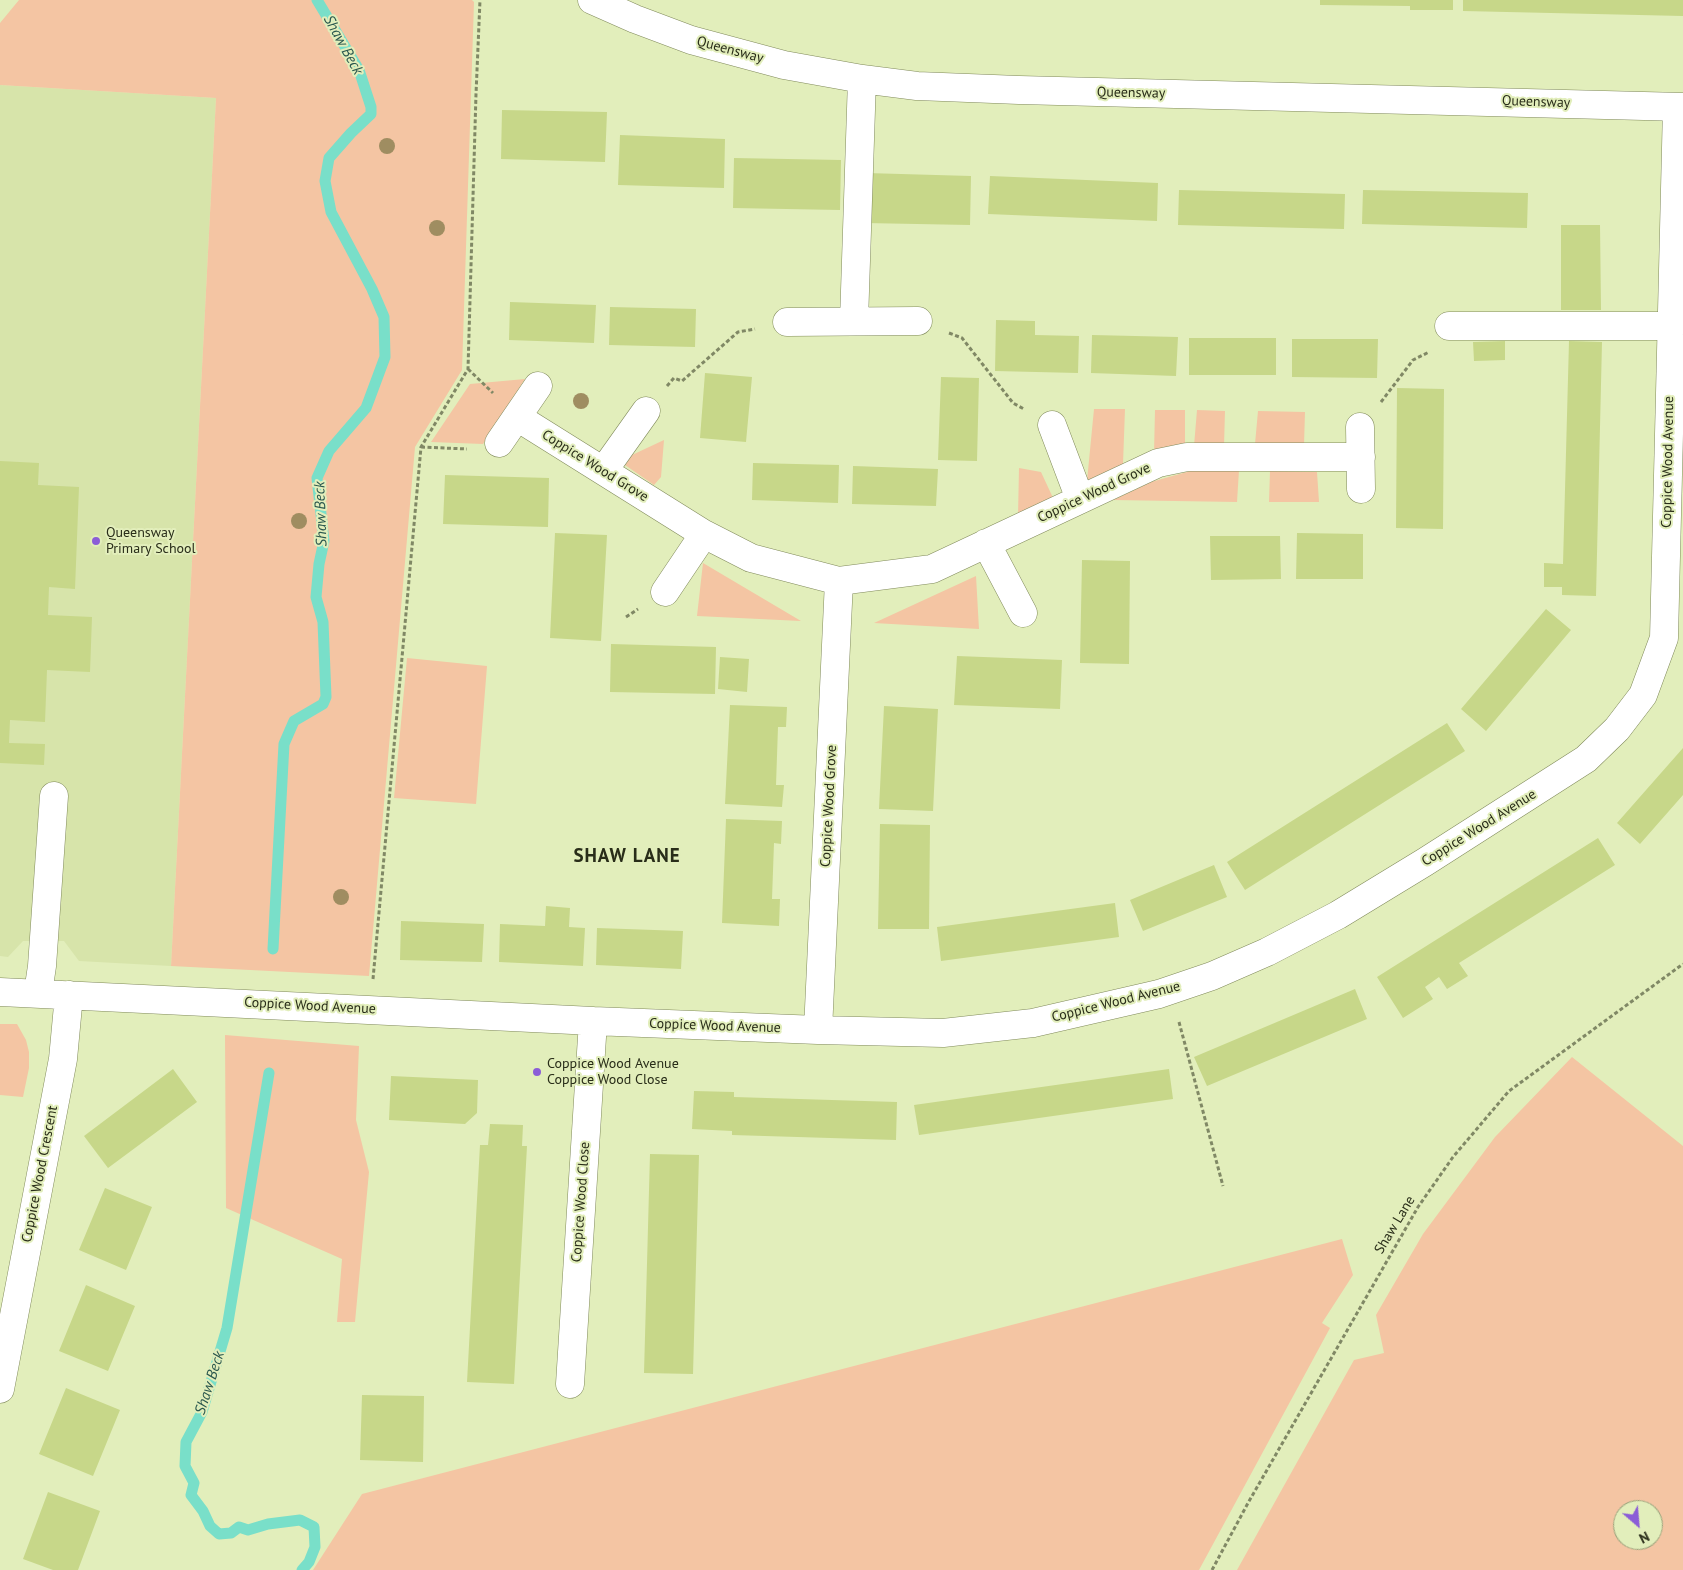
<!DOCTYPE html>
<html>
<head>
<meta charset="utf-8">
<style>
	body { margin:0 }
	#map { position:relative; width:1683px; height:1570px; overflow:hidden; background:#e2eebb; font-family:"PT Sans",sans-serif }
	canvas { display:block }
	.north { position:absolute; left:1613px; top:1500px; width:50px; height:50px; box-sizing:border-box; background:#e2eebb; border:1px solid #98a17a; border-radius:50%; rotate:153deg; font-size:14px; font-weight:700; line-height:20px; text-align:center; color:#292d19 }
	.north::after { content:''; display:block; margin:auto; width:18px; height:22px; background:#8b5dd7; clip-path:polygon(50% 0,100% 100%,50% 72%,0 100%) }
</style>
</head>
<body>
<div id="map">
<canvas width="1683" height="1570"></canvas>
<div class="north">N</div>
</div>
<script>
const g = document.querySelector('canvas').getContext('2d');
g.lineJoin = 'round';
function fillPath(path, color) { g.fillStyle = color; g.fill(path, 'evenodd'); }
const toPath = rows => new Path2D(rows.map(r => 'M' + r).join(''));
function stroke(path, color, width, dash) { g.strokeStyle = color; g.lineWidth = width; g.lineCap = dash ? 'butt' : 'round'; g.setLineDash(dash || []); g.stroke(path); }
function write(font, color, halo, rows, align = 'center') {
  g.font = font + ' "PT Sans",sans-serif'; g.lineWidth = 4; g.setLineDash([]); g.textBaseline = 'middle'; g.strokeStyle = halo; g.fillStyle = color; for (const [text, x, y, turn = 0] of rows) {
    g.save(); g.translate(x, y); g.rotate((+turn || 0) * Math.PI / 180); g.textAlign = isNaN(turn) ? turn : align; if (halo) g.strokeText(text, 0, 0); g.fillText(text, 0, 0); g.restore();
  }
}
fillPath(toPath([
	[0,85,216,98,171,966,79,961,64,941,23,941,8,957,0,956]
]), '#d7e4aa');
fillPath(toPath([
	[19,0,472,0,474,2,462,370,415,447,369,976,171,966,216,98,0,85,0,23],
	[525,379,483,444,431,442,470,384],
	[1094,409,1125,409,1123,464,1087,481],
	[1155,410,1185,410,1185,443,1181,446,1154,453],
	[1197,410,1225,411,1224,446,1194,446],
	[1258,411,1305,412,1304,445,1255,444],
	[664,440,661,477,654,485,625,465,632,455],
	[1019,468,1041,472,1054,500,1018,516],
	[1194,470,1239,470,1237,502,1113,500,1151,482],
	[1270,471,1317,472,1319,502,1269,502],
	[703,563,801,621,697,616],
	[976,576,979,629,874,623],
	[407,658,487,666,476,804,394,798],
	[0,1024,17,1024,26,1040,29,1052,29,1068,23,1097,0,1095],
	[225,1035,359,1046,356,1120,369,1172,355,1322,337,1322,342,1259,226,1208],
	[1572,1057,1683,1146,1683,1570,1237,1570,1354,1360,1384,1353,1376,1315,1423,1234,1495,1137],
	[1623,1510,1653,1510,1653,1540,1623,1540],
	[1342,1239,1353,1275,1322,1323,1330,1328,1199,1570,313,1570,362,1494]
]), '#f4c5a3');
stroke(toPath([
	[273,949,284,744,294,721,323,704,326,697,323,622,316,597,319,564,324,541,317,478,329,451,366,408,385,357,384,317,372,289,331,212,325,181,329,158,351,133,371,114,371,107,359,70,317,0],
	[269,1073,227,1328,202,1412,186,1442,185,1466,194,1483,191,1495,203,1511,210,1526,219,1534,231,1533,239,1527,248,1530,268,1524,300,1520,314,1527,315,1547,309,1562,302,1570]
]), '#79dfc9', 11);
fillPath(toPath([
	[1320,0,1453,0,1453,10,1410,10,1410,6,1320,5],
	[1463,0,1683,0,1683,16,1463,11],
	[502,110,607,112,605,162,501,159],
	[620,135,725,139,724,188,618,185],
	[734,158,841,160,840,210,733,208],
	[866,173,971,176,970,225,864,223],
	[990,176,1158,183,1157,221,988,214],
	[1179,190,1345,194,1344,229,1178,225],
	[1363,190,1528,193,1527,228,1362,224],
	[1561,225,1600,225,1601,310,1561,310],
	[510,302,596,305,594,343,509,340],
	[610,307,696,309,695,347,609,345],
	[996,320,1035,321,1035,335,1079,336,1078,373,995,371],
	[1092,335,1178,337,1176,376,1091,373],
	[1189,338,1276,338,1276,375,1189,375],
	[1292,339,1378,339,1377,378,1292,377],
	[1505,341,1505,360,1474,361,1473,342],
	[1569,341,1602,342,1596,596,1562,595,1562,587,1544,587,1544,563,1563,564],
	[705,373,752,377,746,442,700,438],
	[941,377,979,378,977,461,938,460],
	[1397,388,1444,389,1443,529,1396,528],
	[0,461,39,463,38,485,79,487,75,589,49,587,48,615,92,617,90,672,47,670,45,722,10,720,9,743,45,744,44,765,0,763],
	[753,463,839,465,838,503,752,500],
	[853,466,938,469,936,506,852,504],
	[445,475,549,478,548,527,443,524],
	[555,533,607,535,601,641,550,638],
	[1297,533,1363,534,1363,579,1296,579],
	[1210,536,1280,536,1281,579,1211,580],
	[1082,560,1130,561,1129,664,1080,663],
	[1546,609,1571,630,1486,731,1461,709],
	[611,644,716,647,715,694,610,692],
	[957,656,1062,660,1060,709,954,705],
	[720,657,749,659,747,692,718,689],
	[730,705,787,707,786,727,778,727,776,785,784,785,782,807,725,804],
	[884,706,938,709,933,811,879,809],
	[1447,723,1465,751,1245,890,1227,862],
	[1683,748,1683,795,1640,844,1617,823],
	[726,819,782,821,781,844,774,843,772,899,780,899,779,926,722,923],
	[880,824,930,825,929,929,878,929],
	[1598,838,1615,865,1459,963,1468,976,1447,989,1439,977,1425,987,1433,999,1403,1018,1377,977],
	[1214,865,1227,897,1143,931,1130,900],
	[1115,903,1119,937,941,961,937,927],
	[546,906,570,908,569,927,585,928,583,966,499,962,500,924,545,926],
	[401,921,484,924,482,962,400,960],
	[597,928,683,931,681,969,596,965],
	[1355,989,1367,1019,1207,1086,1194,1057],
	[173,1069,197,1102,108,1168,84,1136],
	[1169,1069,1173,1099,919,1135,914,1105],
	[391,1076,478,1080,477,1113,465,1124,389,1120],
	[694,1091,734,1092,734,1097,897,1102,896,1140,732,1135,732,1131,692,1129],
	[490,1124,523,1125,522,1146,527,1146,514,1384,467,1382,480,1145,488,1145],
	[650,1154,699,1155,693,1374,644,1373],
	[105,1188,152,1207,126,1270,79,1250],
	[86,1285,135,1306,108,1371,59,1351],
	[66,1388,120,1410,93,1476,39,1454],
	[362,1395,424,1396,423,1462,360,1460],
	[48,1492,100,1511,78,1570,53,1570,23,1559]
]), '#c7d789');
const minor = toPath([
	[592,0,635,19,691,40,784,65,862,79,917,86,1019,90,1683,107],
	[854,321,862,79],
	[787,322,918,321],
	[1449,326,1672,326],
	[517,417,704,534,751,558,839,581,932,569,1158,463,1187,457,1361,457],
	[1052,425,1080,499],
	[1360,427,1361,489],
	[499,443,538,386],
	[604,470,646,411],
	[986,543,1023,613],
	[665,592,704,534],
	[0,992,593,1021,818,1030,943,1033,1033,1023,1159,994,1212,976,1267,952,1338,915,1425,862,1586,759,1617,729,1643,695,1664,638,1677,107],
	[38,993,42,966,54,796],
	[818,1030,839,581],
	[570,1384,593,1021],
	[0,1389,63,1059,69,995]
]);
stroke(minor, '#808a5b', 29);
stroke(toPath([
	[949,333,962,338,1013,403,1024,409],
	[468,369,493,393],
	[667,386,674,378,682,381,738,332,755,329],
	[1381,402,1413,360,1429,352],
	[421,447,467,449],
	[626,617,638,609],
	[373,979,421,447,468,369,476,94,480,0],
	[1179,1022,1223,1186],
	[1212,1570,1248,1503,1418,1207,1453,1157,1509,1091,1683,964]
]), '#808865', 3, [4, 2.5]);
stroke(minor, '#fff', 28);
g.fillStyle = '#9f8d61';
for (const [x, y] of [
	[387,146],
	[437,228],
	[581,401],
	[299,521],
	[341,897]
]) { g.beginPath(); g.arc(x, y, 8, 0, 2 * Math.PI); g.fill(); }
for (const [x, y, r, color] of [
	[96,541,5,"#8b5dd7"],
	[537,1072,5,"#8b5dd7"]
]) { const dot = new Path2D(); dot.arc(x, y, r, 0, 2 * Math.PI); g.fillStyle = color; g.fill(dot); stroke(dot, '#e2eebb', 2); }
write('14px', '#292d19', '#e2eebb', [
	["Queensway",730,50,15],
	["Queensway",1131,93,1],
	["Queensway",1536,102,2],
	["Coppice Wood Avenue",1668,462,-89],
	["Coppice Wood Grove",595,466,32],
	["Coppice Wood Grove",1094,493,-25],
	["Coppice Wood Grove",829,806,-87],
	["Coppice Wood Avenue",1479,828,-32],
	["Coppice Wood Avenue",1116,1002,-14],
	["Coppice Wood Avenue",310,1006,3],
	["Coppice Wood Avenue",715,1026,2],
	["Coppice Wood Crescent",40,1174,-79],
	["Coppice Wood Close",581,1202,-86],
	["Shaw Lane",1395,1225,-59]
]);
write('14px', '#292d19', '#e2eebb', [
	["Queensway",106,533],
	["Primary School",106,549],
	["Coppice Wood Avenue",547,1064],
	["Coppice Wood Close",547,1080]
], 'left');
write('italic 15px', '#2a574e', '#e2eebb', [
	["Shaw Beck",343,45,61],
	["Shaw Beck",321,514,-92],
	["Shaw Beck",210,1383,-72]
]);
g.letterSpacing = '1px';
write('bold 19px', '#292d19', '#e2eebb', [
	["SHAW LANE",627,857]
]);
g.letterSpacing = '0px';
</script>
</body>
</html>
